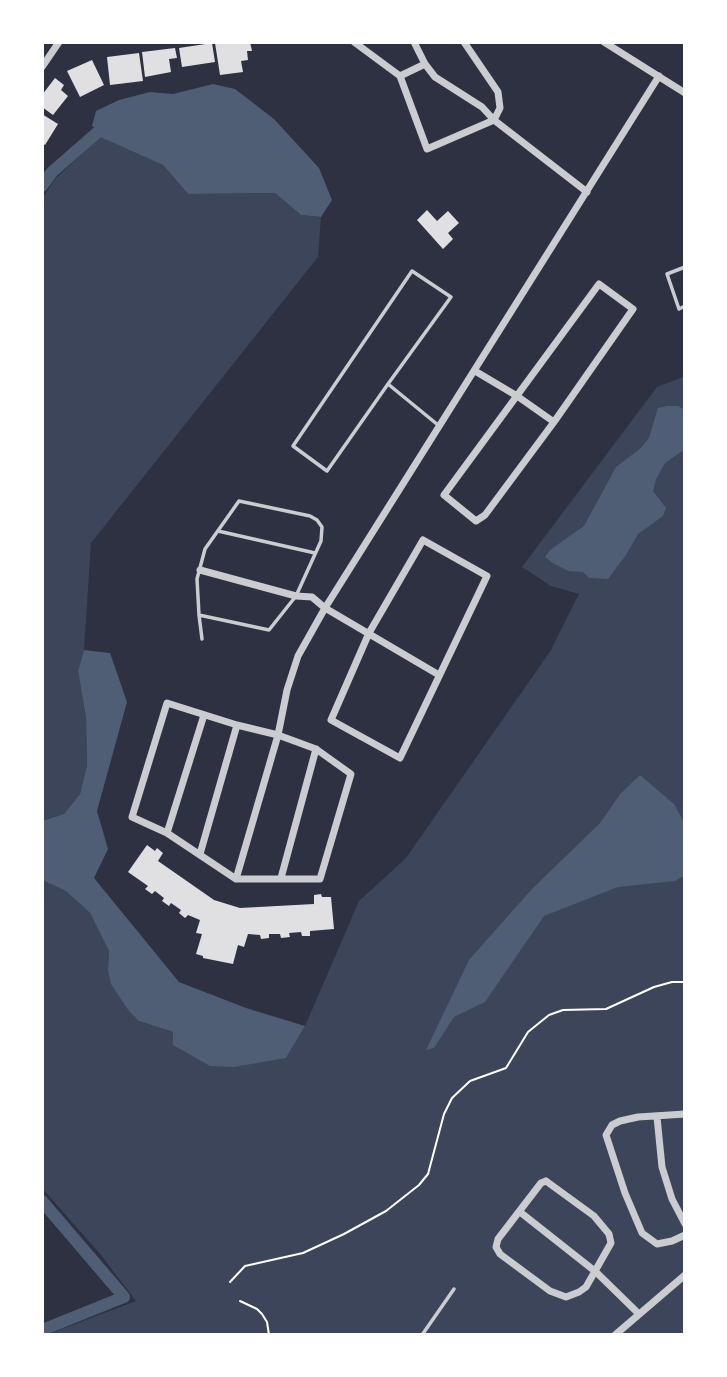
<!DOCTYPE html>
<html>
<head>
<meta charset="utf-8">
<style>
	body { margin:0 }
	#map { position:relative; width:727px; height:1377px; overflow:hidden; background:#2d3142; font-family:"Open Sans",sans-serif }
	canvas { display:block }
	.frame { position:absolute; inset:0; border:44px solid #fff; pointer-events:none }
</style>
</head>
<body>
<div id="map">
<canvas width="727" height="1377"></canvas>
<div class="frame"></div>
</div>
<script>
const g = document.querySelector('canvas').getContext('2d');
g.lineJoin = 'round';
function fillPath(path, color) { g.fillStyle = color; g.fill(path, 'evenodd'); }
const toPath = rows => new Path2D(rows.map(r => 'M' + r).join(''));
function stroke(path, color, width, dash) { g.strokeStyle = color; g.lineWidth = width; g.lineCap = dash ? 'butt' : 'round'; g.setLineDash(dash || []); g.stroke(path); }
fillPath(toPath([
	[100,137,163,165,188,194,275,193,301,215,321,217,318,257,91,543,84,650,78,671,86,718,87,765,80,794,64,814,42,821,42,199,55,179],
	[685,376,685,1335,46,1335,136,1301,101,1255,42,1188,42,880,66,891,90,913,109,951,108,970,139,1021,173,1032,286,1058,305,1026,359,901,406,858,551,650,579,594,551,586,522,567,657,387]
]), '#3c4559');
fillPath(toPath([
	[213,84,235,89,274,119,319,168,332,200,321,217,301,215,275,193,188,194,163,165,100,137,99,131,92,126,96,111,119,100,150,92,173,94],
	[667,406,678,406,685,410,685,449,665,463,656,479,653,491,666,508,663,516,638,534,626,555,608,579,589,578,583,572,568,571,553,563,545,557,550,550,584,526,616,467,641,448,649,438,658,408],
	[84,650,110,653,127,702,97,811,108,849,94,878,179,982,246,1008,305,1026,286,1058,234,1067,210,1066,173,1045,173,1032,139,1021,129,1011,111,984,108,970,109,951,90,913,66,891,42,880,42,821,64,814,80,794,87,765,86,718,78,671],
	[640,775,674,804,685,824,685,875,675,881,618,887,544,916,485,1002,454,1017,434,1048,426,1050,469,960,531,890,600,823,621,793]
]), '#4f5d75');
stroke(toPath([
	[42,186,52,172,99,131],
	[42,1201,124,1297,42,1330]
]), '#4f5d75', 12);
fillPath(toPath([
	[250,42,252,51,247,51,248,60,241,61,243,72,220,75,215,43],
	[212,43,215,62,182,67,179,48],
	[175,48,177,58,169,59,171,72,145,77,142,52],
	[139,53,143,81,110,85,107,57],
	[92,60,104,85,80,97,67,71],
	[55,78,64,85,61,90,68,96,53,115,42,107,42,95],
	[42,114,58,124,45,145,42,143],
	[427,210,437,221,448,211,459,223,448,233,453,239,443,249,417,220],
	[147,845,155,851,157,848,163,853,158,861,214,900,240,908,314,904,314,895,321,894,322,897,331,897,334,929,310,931,310,936,302,936,301,932,289,933,290,937,281,938,280,934,269,934,269,938,261,939,260,935,248,934,244,947,238,945,233,964,203,958,203,956,196,954,202,934,196,933,200,920,188,915,185,918,179,913,181,910,171,903,169,906,162,901,164,898,155,891,152,894,145,889,148,886,128,872]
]), '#e0e0e3');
stroke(toPath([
	[230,1282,245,1266,303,1253,344,1234,386,1211,419,1185,428,1174,444,1114,452,1098,470,1081,506,1068,528,1032,549,1015,563,1010,606,1009,654,987,672,982,685,982],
	[240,1301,257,1309,262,1314,267,1322,269,1335]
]), '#fff', 2);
stroke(toPath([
	[685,267,667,274,679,309,685,306],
	[388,384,327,471,293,446,412,271,451,297,388,384,438,425],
	[218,531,315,553],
	[199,615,269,630,296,596,321,541,322,527,317,520,310,516,239,501,205,549,197,579,199,615,202,639],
	[422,1335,454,1289]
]), '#caccd0', 3.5);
stroke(toPath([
	[354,42,400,76,427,149,494,120,500,108,498,92,464,42],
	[414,42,425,64,435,77,482,107,494,120,587,192],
	[604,42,685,93],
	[42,67,59,42],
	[400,76,425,64],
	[599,284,633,309,554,422,485,515,476,521,444,495,599,284],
	[475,371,517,396,554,422],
	[423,540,487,576,400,758,331,720,369,633,423,540],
	[200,570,296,596,312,597,325,608,439,675],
	[167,703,237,725,278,735,316,749,351,774,320,879,236,879,167,833,132,817,167,703],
	[167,833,204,715],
	[200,854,237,725],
	[281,878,316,749],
	[236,879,278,735,287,690,298,656,325,608,659,76],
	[685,1114,638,1117,620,1121,612,1125,606,1135,625,1193,642,1233,657,1244,672,1241,685,1235],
	[657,1117,662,1167,672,1199,685,1224],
	[546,1181,594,1216,609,1234,611,1243,586,1287,579,1292,566,1297,550,1291,500,1254,496,1247,498,1239,541,1183,546,1181],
	[520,1212,596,1272,639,1314],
	[615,1335,685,1275]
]), '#caccd0', 7);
</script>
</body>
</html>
